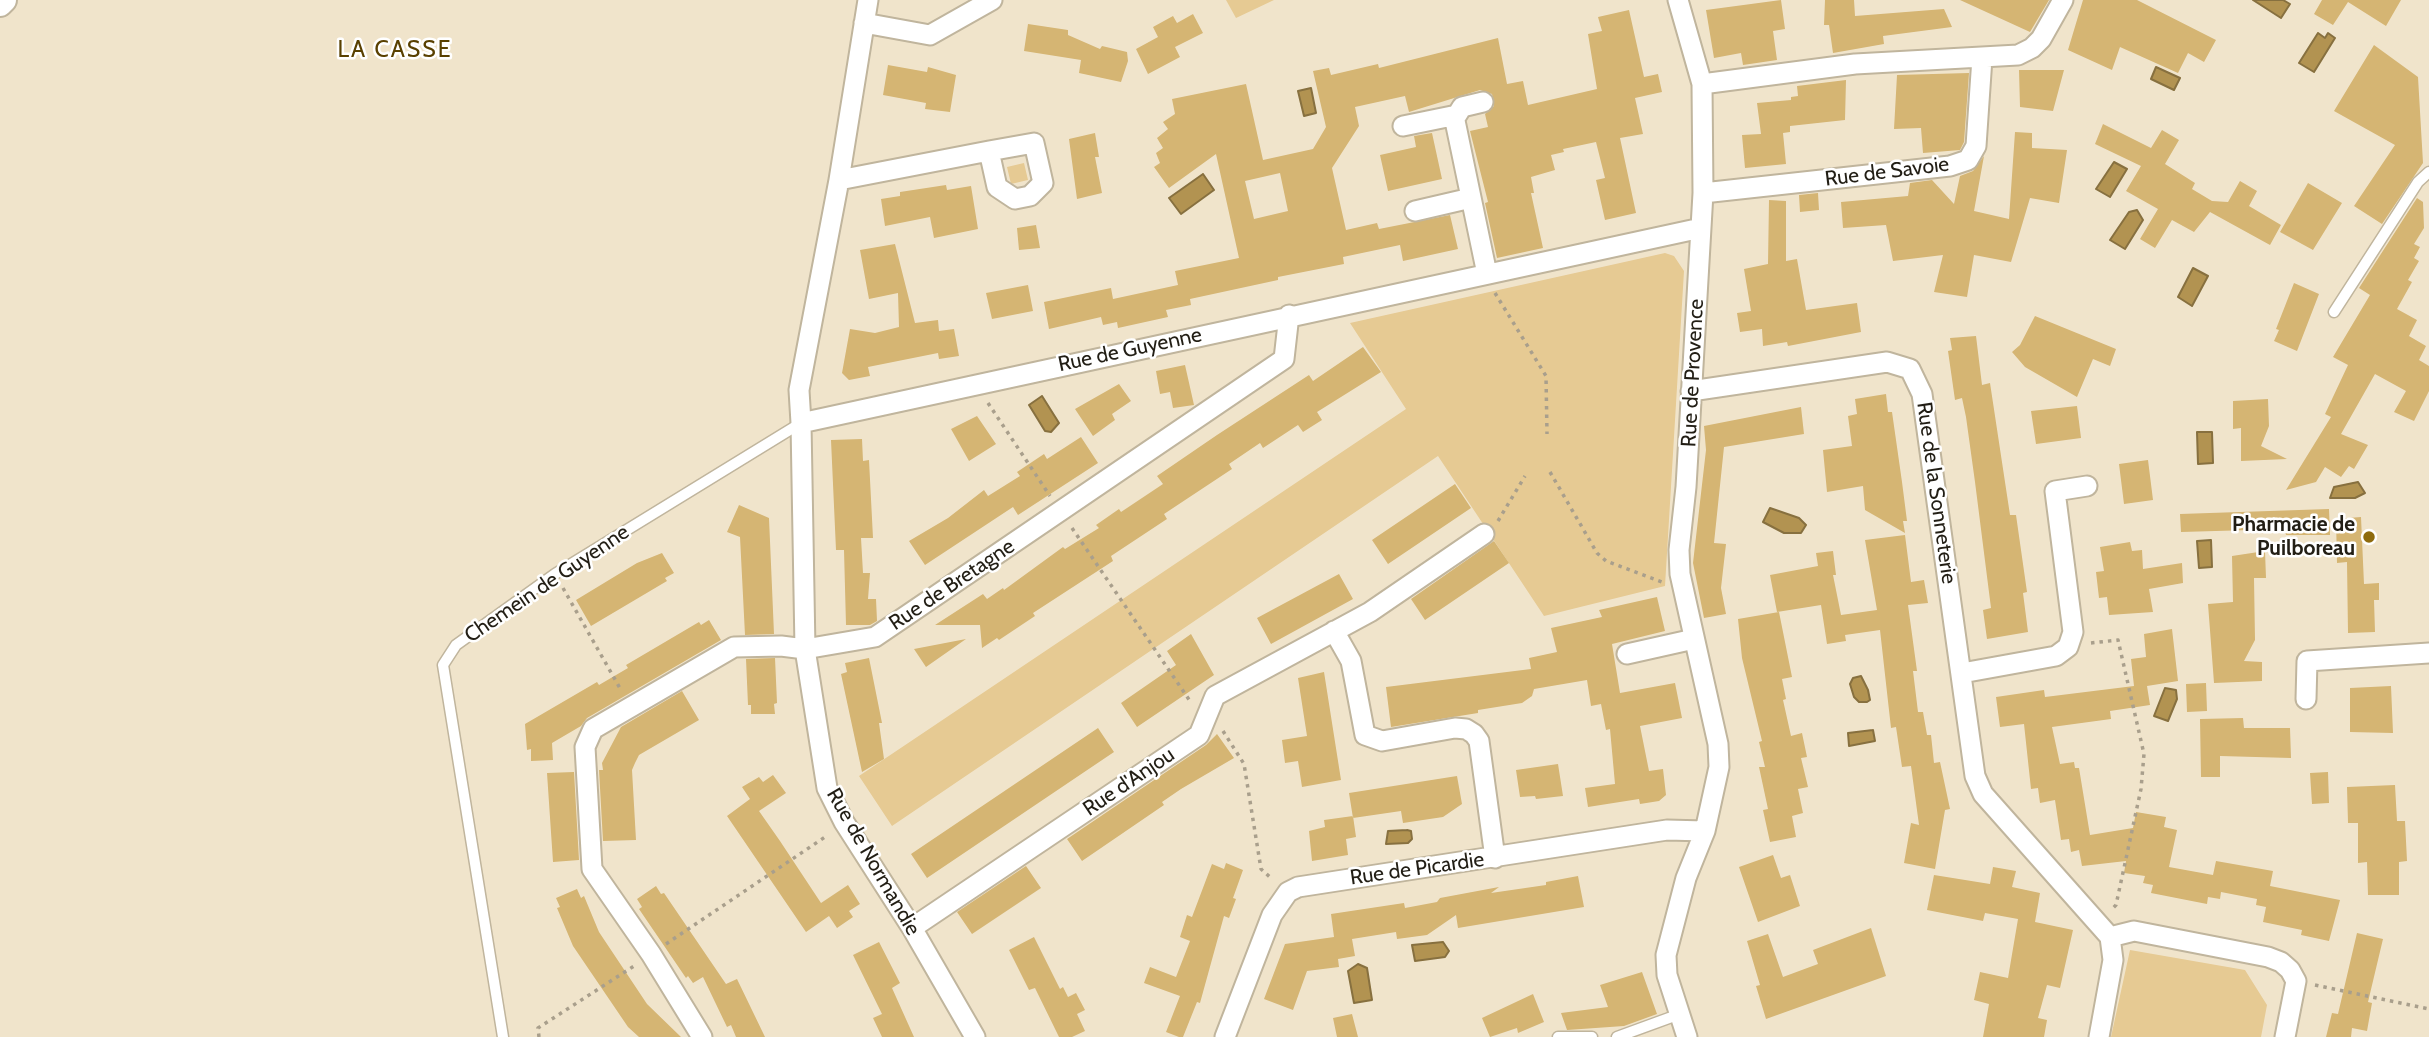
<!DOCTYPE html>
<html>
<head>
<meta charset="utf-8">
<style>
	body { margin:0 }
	canvas { display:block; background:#f0e4cb }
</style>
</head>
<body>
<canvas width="2429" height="1037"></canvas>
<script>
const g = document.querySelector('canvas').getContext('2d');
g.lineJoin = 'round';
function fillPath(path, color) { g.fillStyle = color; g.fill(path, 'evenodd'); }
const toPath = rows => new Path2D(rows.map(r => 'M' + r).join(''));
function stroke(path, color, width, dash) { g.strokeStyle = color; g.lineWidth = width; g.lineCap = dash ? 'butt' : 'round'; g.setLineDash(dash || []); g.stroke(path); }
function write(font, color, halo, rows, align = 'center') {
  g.font = font + ' Cabin,sans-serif'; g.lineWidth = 5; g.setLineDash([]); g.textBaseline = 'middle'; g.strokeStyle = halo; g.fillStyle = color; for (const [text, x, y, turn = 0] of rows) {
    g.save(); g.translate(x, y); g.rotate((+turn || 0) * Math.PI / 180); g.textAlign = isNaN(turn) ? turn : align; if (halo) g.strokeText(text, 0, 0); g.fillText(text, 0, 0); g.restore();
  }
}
fillPath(toPath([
	[1226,0,1274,0,1236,18],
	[1024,163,1028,180,1011,184,1007,167],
	[1665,253,1674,256,1684,271,1665,586,1544,616,1438,456,892,826,859,776,1406,409,1350,323],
	[2130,950,2245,970,2267,1005,2261,1037,2111,1037]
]), '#e6ca93');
const water = toPath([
	[2253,0,2283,0,2290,4,2281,18,2253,0],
	[2318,33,2325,38,2328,33,2335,38,2314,72,2299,63,2318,33],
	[2156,67,2180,78,2174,90,2151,79,2156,67],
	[1311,88,1316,113,1304,116,1298,91,1311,88],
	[2114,162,2127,169,2110,197,2096,189,2114,162],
	[1203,174,1214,190,1181,214,1169,198,1203,174],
	[2137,210,2143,220,2125,249,2110,240,2129,212,2137,210],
	[2193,268,2208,276,2192,306,2178,297,2193,268],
	[1042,396,1059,423,1051,432,1045,431,1029,405,1042,396],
	[2197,432,2212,432,2213,463,2198,464,2197,432],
	[2358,482,2365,493,2355,498,2330,498,2334,487,2358,482],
	[1770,508,1799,518,1806,525,1801,533,1784,533,1763,522,1770,508],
	[2211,540,2212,567,2199,568,2197,541,2211,540],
	[1861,676,1868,690,1870,700,1867,702,1859,702,1854,697,1850,684,1853,678,1861,676],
	[2165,688,2176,690,2177,699,2168,721,2154,716,2165,688],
	[1873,730,1875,741,1849,746,1848,733,1873,730],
	[1407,830,1411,831,1412,839,1408,843,1386,844,1388,831,1407,830],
	[1443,942,1449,951,1445,957,1415,961,1412,945,1443,942],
	[1358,964,1367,968,1372,1000,1354,1003,1348,971,1358,964]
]);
fillPath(water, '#b29351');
stroke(water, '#87703f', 2);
fillPath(toPath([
	[1781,0,1785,29,1773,31,1777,60,1743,65,1741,53,1714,58,1706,10],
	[1825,0,1854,0,1855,16,1944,9,1952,27,1883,36,1884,44,1833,53,1829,25,1824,25],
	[1960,0,2049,0,2030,32],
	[2083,0,2137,0,2216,40,2204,62,2188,53,2178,73,2120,47,2112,70,2068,50],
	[2322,0,2401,0,2386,26,2348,2,2333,25,2314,14],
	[1629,10,1644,77,1658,74,1662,92,1635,98,1643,134,1620,138,1636,213,1605,220,1596,180,1605,178,1596,142,1563,149,1564,152,1551,155,1555,170,1531,177,1534,193,1531,193,1543,248,1497,258,1485,203,1488,202,1470,131,1488,127,1485,114,1494,106,1492,94,1480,90,1409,112,1405,96,1355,107,1359,126,1332,168,1346,230,1377,223,1379,229,1450,215,1458,249,1403,261,1400,245,1343,257,1344,264,1278,277,1278,280,1190,299,1191,305,1166,310,1168,317,1118,328,1117,322,1103,325,1101,317,1049,329,1044,302,1111,288,1113,299,1178,285,1175,271,1239,258,1216,154,1169,188,1154,167,1160,163,1156,153,1163,148,1157,138,1168,129,1163,122,1175,114,1172,99,1246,84,1263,160,1313,149,1326,127,1313,71,1329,68,1331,75,1378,64,1379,68,1498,38,1507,84,1523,81,1528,105,1597,89,1588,34,1602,31,1598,17],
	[1280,173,1288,211,1254,219,1245,181],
	[1193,14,1203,33,1175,47,1180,57,1148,74,1136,49,1158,37,1153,27,1173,16,1177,23],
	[1028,24,1068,30,1068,35,1100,49,1102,46,1127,52,1128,61,1121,82,1079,73,1081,60,1024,51],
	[2374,45,2418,77,2423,163,2382,224,2354,206,2395,145,2334,111],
	[888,65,927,72,928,67,956,75,950,112,925,109,926,103,883,95],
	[2019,70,2064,70,2053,111,2020,107],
	[1969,73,1964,142,1960,150,1923,153,1921,128,1894,129,1897,75],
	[1846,80,1845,120,1790,126,1790,132,1783,133,1786,164,1745,168,1742,135,1761,134,1757,103,1791,100,1791,97,1798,96,1797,86],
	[2103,124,2151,148,2162,130,2179,140,2165,164,2195,183,2192,189,2212,201,2228,202,2240,181,2257,191,2249,206,2281,225,2270,245,2210,212,2194,232,2172,220,2155,248,2140,239,2158,209,2126,191,2141,166,2095,144],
	[2015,132,2032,133,2032,148,2067,150,2059,203,2030,198,2011,262,1974,255,1967,297,1934,292,1943,255,1893,261,1886,225,1843,228,1841,202,1908,196,1910,183,1932,180,1954,204,1960,176,1973,171,1984,156,1974,211,2009,219],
	[1095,133,1099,157,1095,157,1102,193,1077,199,1069,139],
	[1432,133,1442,179,1388,191,1380,155,1416,147,1414,136],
	[2308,183,2342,203,2313,250,2280,232],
	[946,185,947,190,971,186,978,229,934,238,930,217,885,226,881,199,900,196,900,192],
	[1818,193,1819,210,1800,212,1799,195],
	[2417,198,2423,202,2424,228,2414,244,2420,247,2414,258,2419,261,2408,280,2412,282,2397,309,2417,320,2409,336,2426,346,2419,360,2429,366,2429,391,2414,421,2394,412,2406,391,2375,374,2341,434,2368,445,2354,469,2349,466,2341,477,2325,467,2316,482,2286,490,2331,417,2325,414,2348,365,2333,357,2370,295,2359,288],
	[1769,200,1786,201,1786,261,1797,259,1806,310,1857,303,1861,332,1788,346,1787,342,1763,346,1762,329,1740,332,1737,313,1751,311,1744,269,1768,264],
	[1036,225,1040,248,1019,250,1017,228],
	[895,244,915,323,938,320,939,331,954,329,959,356,939,359,938,353,868,367,870,376,849,380,842,373,850,329,875,333,899,327,898,293,869,299,860,250],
	[2294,283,2319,294,2297,351,2274,341,2279,330,2276,329],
	[1028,285,1033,311,992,319,986,293],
	[2035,316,2116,349,2110,366,2093,359,2077,397,2025,367,2012,352,2020,345],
	[1976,336,1982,385,1990,383,2010,515,2016,515,2027,592,2023,593,2028,632,1987,639,1983,610,1991,608,1975,482,1966,417,1962,398,1955,400,1948,351,1952,350,1950,338],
	[1363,347,1381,372,1317,412,1322,420,1303,432,1298,425,1263,448,1260,443,1229,464,1232,469,1164,514,1167,519,1111,556,1113,561,1033,613,1035,616,999,640,997,638,982,648,980,625,935,625,983,594,987,599,1003,588,1004,590,1063,547,1065,549,1099,528,1096,525,1119,509,1121,512,1163,484,1157,476,1217,435,1309,375,1313,381],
	[1185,365,1194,405,1173,408,1170,392,1160,394,1156,371],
	[1119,384,1131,401,1112,414,1115,420,1093,436,1075,409],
	[1886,394,1888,412,1892,412,1902,482,1907,521,1903,521,1905,533,1865,510,1863,486,1827,492,1823,450,1852,446,1848,416,1857,414,1855,399],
	[2268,399,2269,426,2261,446,2287,459,2241,461,2241,428,2233,429,2233,401],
	[2077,406,2081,438,2036,444,2031,411],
	[1801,407,1804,434,1724,447,1714,543,1726,544,1721,588,1726,614,1704,618,1693,563,1706,450,1704,426],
	[977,416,996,444,969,461,951,429],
	[1081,437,1098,463,1018,515,1013,507,925,565,909,541,948,518,984,490,988,496,1020,476,1017,472,1044,454,1047,459],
	[862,439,863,461,869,460,873,538,861,538,863,573,870,573,868,599,876,599,877,621,870,625,846,625,844,550,836,550,831,440],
	[2148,460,2153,500,2124,504,2119,464],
	[1455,484,1471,508,1388,564,1372,540],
	[739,505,769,518,774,634,745,635,740,537,727,532],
	[2329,509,2330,535,2286,535,2285,529,2181,532,2180,514],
	[2361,517,2364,584,2379,583,2379,600,2374,600,2375,632,2348,633,2347,562,2337,563,2336,519],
	[1905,535,1911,582,1924,580,1928,603,1908,605,1917,671,1913,671,1918,712,1923,712,1927,735,1931,735,1934,763,1940,762,1950,809,1945,810,1935,869,1904,863,1911,823,1919,825,1911,766,1902,767,1896,727,1891,728,1880,630,1845,635,1846,641,1827,644,1821,605,1777,612,1770,575,1818,566,1816,553,1833,551,1836,575,1833,575,1841,615,1877,610,1865,540],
	[1494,541,1509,563,1425,620,1411,599],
	[2130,542,2132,551,2142,550,2143,569,2182,563,2183,583,2149,589,2153,612,2109,615,2107,597,2099,598,2096,572,2104,571,2100,547],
	[2265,551,2266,578,2254,578,2255,640,2244,661,2262,662,2262,681,2214,683,2208,604,2233,602,2232,556],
	[662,553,674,573,665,578,667,581,591,626,576,600,637,563],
	[1339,574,1353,599,1271,644,1257,618],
	[1657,597,1665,631,1612,644,1620,693,1675,683,1682,718,1640,726,1649,771,1663,769,1666,795,1659,801,1640,804,1639,799,1588,807,1585,788,1615,784,1610,729,1606,730,1601,704,1591,706,1587,680,1534,689,1532,696,1522,703,1478,710,1478,713,1391,727,1386,687,1531,669,1529,658,1557,652,1551,628,1602,617,1599,610],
	[1779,612,1792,677,1782,679,1786,699,1783,700,1791,736,1802,733,1807,757,1801,758,1808,787,1798,789,1803,813,1792,816,1796,837,1770,842,1763,810,1768,809,1759,767,1765,767,1759,742,1762,741,1742,658,1738,619],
	[709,620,721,640,587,718,581,726,552,743,553,760,531,761,531,749,527,750,525,724,597,682,599,685,628,668,626,665,699,622,701,625],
	[2172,629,2178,681,2147,686,2150,705,2110,711,2111,719,2052,727,2060,764,2074,762,2075,768,2079,768,2090,835,2133,828,2136,812,2166,817,2164,827,2177,830,2169,867,2213,875,2216,861,2273,871,2270,886,2340,900,2329,941,2301,935,2302,930,2263,922,2266,907,2256,905,2257,899,2221,892,2220,899,2208,897,2207,904,2151,893,2153,885,2143,883,2145,876,2124,873,2126,861,2082,866,2079,850,2071,852,2069,839,2061,840,2055,800,2040,803,2038,788,2031,789,2024,724,2000,727,1996,697,2044,690,2045,697,2134,686,2131,659,2146,657,2144,634],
	[1191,634,1214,675,1137,727,1121,703,1176,665,1167,651],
	[966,639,926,667,914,649],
	[775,658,777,703,774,704,775,714,751,714,751,705,748,705,746,659],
	[869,658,882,723,879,723,884,759,862,772,841,674,847,672,845,663],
	[1324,672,1341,780,1302,787,1298,761,1285,763,1282,740,1307,736,1298,678],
	[2206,683,2207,711,2187,712,2186,684],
	[2391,686,2393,733,2350,732,2350,688],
	[682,691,699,720,639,755,635,763,632,770,636,840,603,841,599,770,603,770,602,763,621,727],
	[2243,718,2244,728,2290,728,2291,758,2220,756,2220,777,2201,777,2200,719],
	[1098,728,1114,752,927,878,911,854],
	[1217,734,1234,758,1181,789,1162,802,1164,805,1082,861,1067,839,1206,745],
	[1558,764,1563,796,1536,799,1535,796,1520,797,1516,770],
	[574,772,579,860,553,862,547,773],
	[2328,772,2329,803,2312,804,2310,773],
	[773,775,786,793,759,811,780,841,821,903,848,885,860,904,849,911,853,917,837,928,829,916,806,932,727,816,750,799,742,787,759,777,763,782],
	[1457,776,1462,804,1443,817,1403,823,1401,811,1353,818,1349,793],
	[2395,785,2397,821,2405,821,2407,861,2399,862,2399,895,2368,895,2367,862,2358,863,2358,823,2348,823,2347,787],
	[1353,816,1356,837,1346,839,1348,855,1312,861,1309,831,1325,827,1324,820],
	[1773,855,1781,878,1790,875,1800,906,1758,922,1739,867],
	[1226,863,1243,870,1233,898,1236,899,1229,918,1224,916,1200,1003,1197,1002,1183,1037,1179,1037,1166,1032,1180,996,1144,983,1150,967,1176,977,1190,941,1180,937,1187,915,1192,917,1212,864,1224,869],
	[1026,866,1041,888,972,934,957,912],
	[1993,867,2016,871,2012,887,2040,893,2035,922,2073,930,2060,988,2047,985,2038,1018,2047,1020,2044,1037,1983,1037,1989,1004,1974,1000,1980,972,2008,978,2018,919,1985,913,1983,921,1927,910,1934,875,1990,884],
	[1578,876,1584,907,1458,928,1456,915,1427,935,1397,939,1396,932,1352,939,1355,956,1338,959,1339,967,1307,971,1293,1010,1264,999,1285,944,1334,937,1331,914,1404,903,1405,908,1437,902,1440,898,1499,887,1491,893,1546,885,1546,882],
	[656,886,661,894,664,893,726,984,737,979,765,1037,736,1037,731,1025,727,1027,703,977,693,983,688,976,686,978,639,909,642,907,637,899],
	[577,889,581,898,584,896,599,932,647,1004,681,1037,639,1037,628,1027,573,946,557,908,560,907,556,898],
	[1871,928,1886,976,1766,1019,1756,986,1760,985,1747,941,1768,934,1783,977,1818,964,1813,950],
	[2357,933,2383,939,2368,1002,2372,1003,2367,1031,2352,1028,2351,1037,2326,1037,2332,1013,2338,1014],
	[1034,937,1060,989,1063,987,1068,997,1076,993,1085,1010,1077,1014,1085,1031,1072,1037,1059,1037,1035,988,1029,990,1009,950],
	[879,942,900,983,892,988,914,1037,882,1037,873,1018,882,1014,853,955],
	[1642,972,1657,1014,1624,1026,1567,1030,1561,1013,1608,1007,1600,985],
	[1533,994,1544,1022,1518,1033,1517,1028,1490,1037,1482,1018],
	[1352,1014,1358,1037,1337,1037,1333,1018]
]), '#d5b573');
const service = toPath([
	[2334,312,2418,182,2429,172],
	[503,1037,443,665,456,645,555,574,801,423],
	[1558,1037,1592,1037],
	[1617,1037,1680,1014]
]);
const minor = toPath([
	[868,0,839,180,799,390,801,423,1701,228],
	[1678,0,1702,84],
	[864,23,930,35,992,0],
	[1454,116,1487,274],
	[1403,126,1457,115,1462,107,1483,102],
	[839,180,989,151,1034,143,1043,183,1030,196,1015,199,997,187,989,151],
	[1703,193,1950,166,1968,160,1976,146,1982,58],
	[1415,211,1471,198],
	[1691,391,1887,362,1910,369,1922,394,1975,776,1983,794,2110,937,2134,931,2268,957,2281,962,2290,970,2296,981,2285,1037],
	[801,423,805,649,827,788,844,822,912,928,975,1037],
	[1334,631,1351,661,1365,735,1382,741,1455,728,1466,729,1474,734,1479,741,1495,858],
	[1627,654,1694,639],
	[1962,673,2056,656,2068,647,2073,632,2055,491,2087,486],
	[2306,699,2307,661,2429,653],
	[912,928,1199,735,1215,696,1370,612,1484,534],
	[702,1037,651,954,592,869,585,747,593,729,734,647,781,646,805,649,875,637,1284,359,1289,315],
	[1225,1037,1272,915,1288,892,1298,887,1667,830,1705,831],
	[1687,1037,1667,975,1666,955,1686,878,1705,831,1719,767,1718,744,1680,574,1679,550,1686,487,1703,193,1702,84,1855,64,2018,55,2032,48,2041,39,2063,0],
	[2099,1037,2113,960,2110,937]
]);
const tertiary = toPath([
	[0,4,4,0]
]);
stroke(service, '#c0b59d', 13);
stroke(minor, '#c0b59d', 23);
stroke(tertiary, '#c0b59d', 28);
stroke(toPath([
	[1495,293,1546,376,1547,434],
	[988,403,1050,496],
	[1550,472,1597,553,1606,561,1662,582],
	[1498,521,1525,476],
	[1072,528,1190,701],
	[563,588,621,690],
	[2091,643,2118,640,2144,754,2141,789,2116,905,2112,909],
	[1223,731,1244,764,1261,869,1272,879],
	[666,944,828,835],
	[2315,985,2429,1009],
	[539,1037,538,1028,634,966]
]), '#a99f8c', 3.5, [3.5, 5]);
stroke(service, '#fff', 10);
stroke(minor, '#fff', 19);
stroke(tertiary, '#fff', 24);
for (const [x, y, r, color] of [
	[2369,537,7,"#8e6b0e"]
]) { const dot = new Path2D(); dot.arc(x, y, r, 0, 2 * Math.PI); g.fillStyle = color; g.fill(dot); stroke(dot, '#fff', 2.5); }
write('21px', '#221e15', '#fff', [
	["Rue de Savoie",1887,172,-7],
	["Rue de Guyenne",1130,350,-12],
	["Rue de Provence",1693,373,-87],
	["Rue de la Sonneterie",1936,493,82],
	["Chemein de Guyenne",547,584,-34],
	["Rue de Bretagne",952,585,-34],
	["Rue d'Anjou",1129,782,-34],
	["Rue de Normandie",873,862,60],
	["Rue de Picardie",1417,869,-8]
]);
write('bold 21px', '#221e15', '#fff', [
	["Pharmacie de",2355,525],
	["Puilboreau",2355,549]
], 'right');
g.letterSpacing = '2px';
write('23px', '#594000', '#fff', [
	["LA CASSE",395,50]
]);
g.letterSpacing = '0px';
</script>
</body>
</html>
